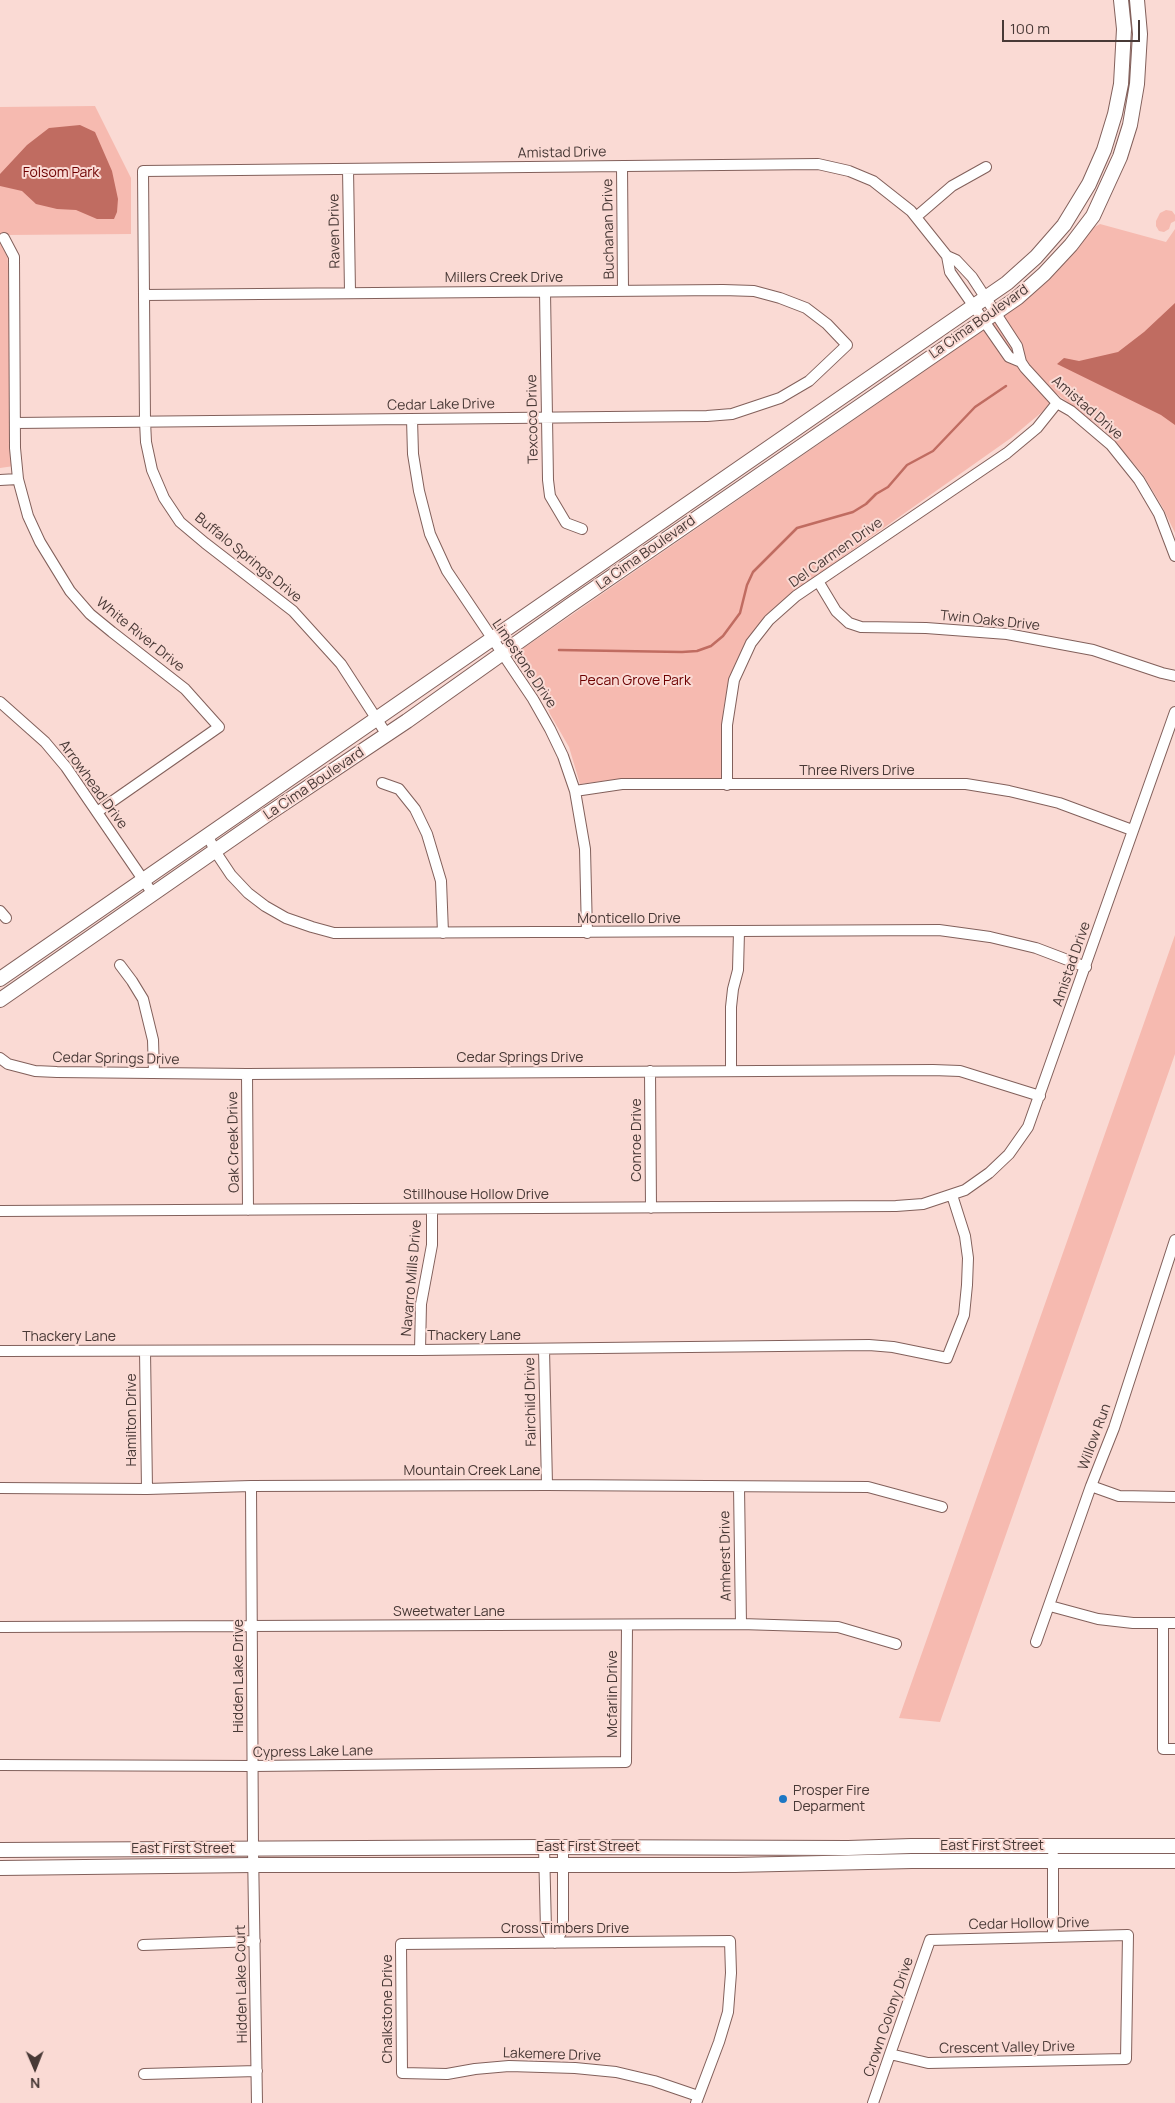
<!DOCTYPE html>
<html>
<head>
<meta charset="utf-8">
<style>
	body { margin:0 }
	#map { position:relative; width:1175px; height:2103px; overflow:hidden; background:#fadad4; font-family:Manrope,sans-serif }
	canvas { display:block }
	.north { position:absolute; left:10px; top:2043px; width:50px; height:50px; -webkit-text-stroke:4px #fadad4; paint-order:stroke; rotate:179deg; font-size:14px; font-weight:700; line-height:20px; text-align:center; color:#483936 }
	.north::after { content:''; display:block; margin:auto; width:18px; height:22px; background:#483936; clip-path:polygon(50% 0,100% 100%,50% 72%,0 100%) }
	.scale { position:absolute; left:1002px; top:20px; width:138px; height:22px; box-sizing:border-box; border:2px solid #483936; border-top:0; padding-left:6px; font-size:15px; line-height:18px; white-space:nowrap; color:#483936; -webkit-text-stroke:4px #fadad4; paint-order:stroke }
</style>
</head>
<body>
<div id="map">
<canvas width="1175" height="2103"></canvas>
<div class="north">N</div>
<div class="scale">100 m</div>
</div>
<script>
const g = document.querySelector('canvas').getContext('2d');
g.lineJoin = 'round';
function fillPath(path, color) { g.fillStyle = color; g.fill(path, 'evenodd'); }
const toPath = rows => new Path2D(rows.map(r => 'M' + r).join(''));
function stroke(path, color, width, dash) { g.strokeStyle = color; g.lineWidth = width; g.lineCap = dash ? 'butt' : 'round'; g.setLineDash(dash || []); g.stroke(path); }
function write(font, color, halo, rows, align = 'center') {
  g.font = font + ' Manrope,sans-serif'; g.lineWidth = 4; g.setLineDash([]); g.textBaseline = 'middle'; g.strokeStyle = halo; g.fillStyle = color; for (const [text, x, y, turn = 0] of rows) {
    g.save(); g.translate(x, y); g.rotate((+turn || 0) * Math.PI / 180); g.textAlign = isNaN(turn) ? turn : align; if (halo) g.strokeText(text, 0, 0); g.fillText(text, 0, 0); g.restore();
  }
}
fillPath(toPath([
	[95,106,131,178,131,234,7,235,14,466,0,468,0,107],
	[1166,210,1172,211,1175,215,1175,221,1171,223,1169,229,1164,232,1159,231,1156,226,1156,221,1160,213],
	[1100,224,1166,242,1175,229,1175,533,1163,508,1142,473,1105,431,1057,394,1042,412,1011,438,790,594,759,624,743,648,728,685,723,711,721,778,618,779,580,784,569,747,550,714,539,686,518,652,1007,314,1044,284,1089,230],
	[1175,935,1175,1054,940,1722,899,1718]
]), '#f6bab0');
fillPath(toPath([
	[80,125,95,132,112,171,118,199,117,212,114,219,97,219,76,210,57,209,36,204,22,191,0,186,0,174,27,145,49,128],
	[1175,303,1175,425,1161,415,1057,364,1064,358,1079,361,1118,352,1144,332]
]), '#c06c61');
stroke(toPath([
	[559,650,682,652,697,651,711,646,723,636,740,613,747,585,753,572,797,528,853,512,866,504,876,494,888,487,907,465,933,451,975,407,1006,386]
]), '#c06c61', 2.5);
const street = toPath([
	[622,166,623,291],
	[348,169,350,292],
	[916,217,952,186,986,167],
	[4,238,14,257,15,448,18,479,28,516,40,542,70,591,90,614,112,632,185,689,219,727,97,812],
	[947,256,956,260,972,277,1017,346,1021,362,1025,368,1057,403,1071,411,1111,445,1139,480,1159,514,1175,556],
	[545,292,548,480,550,496,566,523,582,529],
	[412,419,413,454,419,491,430,534,447,571,533,699,550,729,563,756,575,791,585,849,587,933],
	[15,423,707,416,732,414,780,398,809,381,847,345,827,324,806,308,780,298,754,291,723,290,144,295],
	[0,480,18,479],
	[818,581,836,611,849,623,861,627,926,628,1007,634,1093,650,1162,673,1175,676],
	[0,702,45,742,66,767,153,894],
	[387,735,341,664,293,611,205,543,180,522,164,498,152,470,146,442,145,421,143,171,818,164,849,171,873,181,911,211,947,256,950,272,1009,357,1021,362],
	[382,783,399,789,415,809,427,834,441,881,443,933],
	[727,785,727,725,734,680,751,643,769,620,796,596,1007,453,1037,428,1057,403],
	[575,791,622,784,966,784,1009,791,1059,803,1132,830],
	[208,836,215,851,231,875,248,893,265,906,286,918,312,927,334,933,939,930,990,937,1036,948,1086,967],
	[0,911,6,918],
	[120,965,132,981,143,999,153,1040,154,1073],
	[0,1058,8,1064,35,1071,57,1072,247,1074,933,1070,960,1071,1040,1096],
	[731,1069,731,1007,733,989,738,970,739,932],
	[650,1071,651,1208],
	[247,1074,248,1210],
	[0,1211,896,1206,923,1204,965,1190,989,1173,1009,1154,1028,1127,1175,712],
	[544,1349,547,1485],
	[420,1350,421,1304,432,1245,432,1209],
	[0,1351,420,1350,869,1345,893,1347,947,1358,964,1315,967,1285,968,1258,965,1236,952,1195],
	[145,1351,147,1489],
	[251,1486,253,1849,257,2103],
	[1091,1486,1119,1496,1175,1497],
	[739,1487,741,1624],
	[0,1488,147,1489,251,1486,547,1485,868,1487,942,1507],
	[1050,1606,1098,1619,1133,1623,1175,1623],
	[1163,1624,1163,1749,1175,1749],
	[0,1627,741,1624,838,1627,896,1644],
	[1036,1642,1091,1486,1114,1428,1175,1240],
	[0,1765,253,1766,626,1762,627,1625],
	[544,1847,546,1930,555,1943,563,1929,563,1847],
	[1053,1855,1053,1937],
	[143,1945,255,1941],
	[144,2074,257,2071],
	[696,2103,719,2042,728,2012,731,1973,730,1941,401,1944,402,2073,447,2074,475,2069,509,2066,575,2068,616,2072,654,2081,698,2096],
	[873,2103,890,2054,930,1940,1128,1935,1126,2059,928,2063,890,2054]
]);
const secondary = toPath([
	[0,979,1007,283,1036,257,1064,225,1089,184,1104,150,1115,114,1121,84,1124,29,1121,0],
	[0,1000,265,816,407,721,569,606,1017,298,1044,274,1071,245,1093,216,1120,157,1130,125,1137,84,1140,34,1137,0],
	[0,1850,544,1847,848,1848,911,1846,1175,1846],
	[0,1868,253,1865,735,1865,912,1861,1175,1861]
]);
stroke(street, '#82605b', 12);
stroke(secondary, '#82605b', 16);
stroke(street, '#fff', 10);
stroke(secondary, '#fff', 14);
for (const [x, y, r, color] of [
	[783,1799,5,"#1d77c4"]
]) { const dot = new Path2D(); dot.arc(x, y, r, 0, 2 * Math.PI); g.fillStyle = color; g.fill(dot); stroke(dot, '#fadad4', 2); }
write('14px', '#483936', '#fadad4', [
	["Amistad Drive",562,153,-1],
	["Buchanan Drive",609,229,-91],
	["Raven Drive",335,231,-91],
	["Millers Creek Drive",504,278],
	["La Cima Boulevard",979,322,-35],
	["Cedar Lake Drive",441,405,-1],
	["Amistad Drive",1087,408,41],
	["Texcoco Drive",533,419,-91],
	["La Cima Boulevard",646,553,-35],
	["Del Carmen Drive",836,553,-35],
	["Buffalo Springs Drive",248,558,39],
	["Twin Oaks Drive",990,621,6],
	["White River Drive",140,635,39],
	["Limestone Drive",524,664,56],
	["Three Rivers Drive",857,771],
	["La Cima Boulevard",314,784,-34],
	["Arrowhead Drive",93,785,54],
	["Monticello Drive",629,919],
	["Amistad Drive",1072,964,-71],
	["Cedar Springs Drive",520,1058],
	["Cedar Springs Drive",116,1059,1],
	["Conroe Drive",637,1140,-90],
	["Oak Creek Drive",234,1142,-91],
	["Stillhouse Hollow Drive",476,1195],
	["Navarro Mills Drive",412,1278,-85],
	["Thackery Lane",474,1336],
	["Thackery Lane",69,1337],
	["Fairchild Drive",531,1402,-91],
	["Hamilton Drive",132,1420,-90],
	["Willow Run",1095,1437,-70],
	["Mountain Creek Lane",472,1471],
	["Amherst Drive",726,1556,-91],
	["Sweetwater Lane",449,1612],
	["Hidden Lake Drive",239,1676,-90],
	["Mcfarlin Drive",613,1694,-90],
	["Cypress Lake Lane",313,1752,-1],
	["East First Street",992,1846],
	["East First Street",588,1847],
	["East First Street",183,1849],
	["Cedar Hollow Drive",1029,1924,-1],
	["Cross Timbers Drive",565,1929],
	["Hidden Lake Court",242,1984,-91],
	["Chalkstone Drive",388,2009,-90],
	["Crown Colony Drive",889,2017,-71],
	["Crescent Valley Drive",1007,2048,-1],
	["Lakemere Drive",552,2055,2]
]);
write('14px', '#6d0000', '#fadad4', [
	["Folsom Park",61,173],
	["Pecan Grove Park",635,681]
]);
write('14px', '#483936', '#fadad4', [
	["Prosper Fire",793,1791],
	["Deparment",793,1807]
], 'left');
</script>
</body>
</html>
